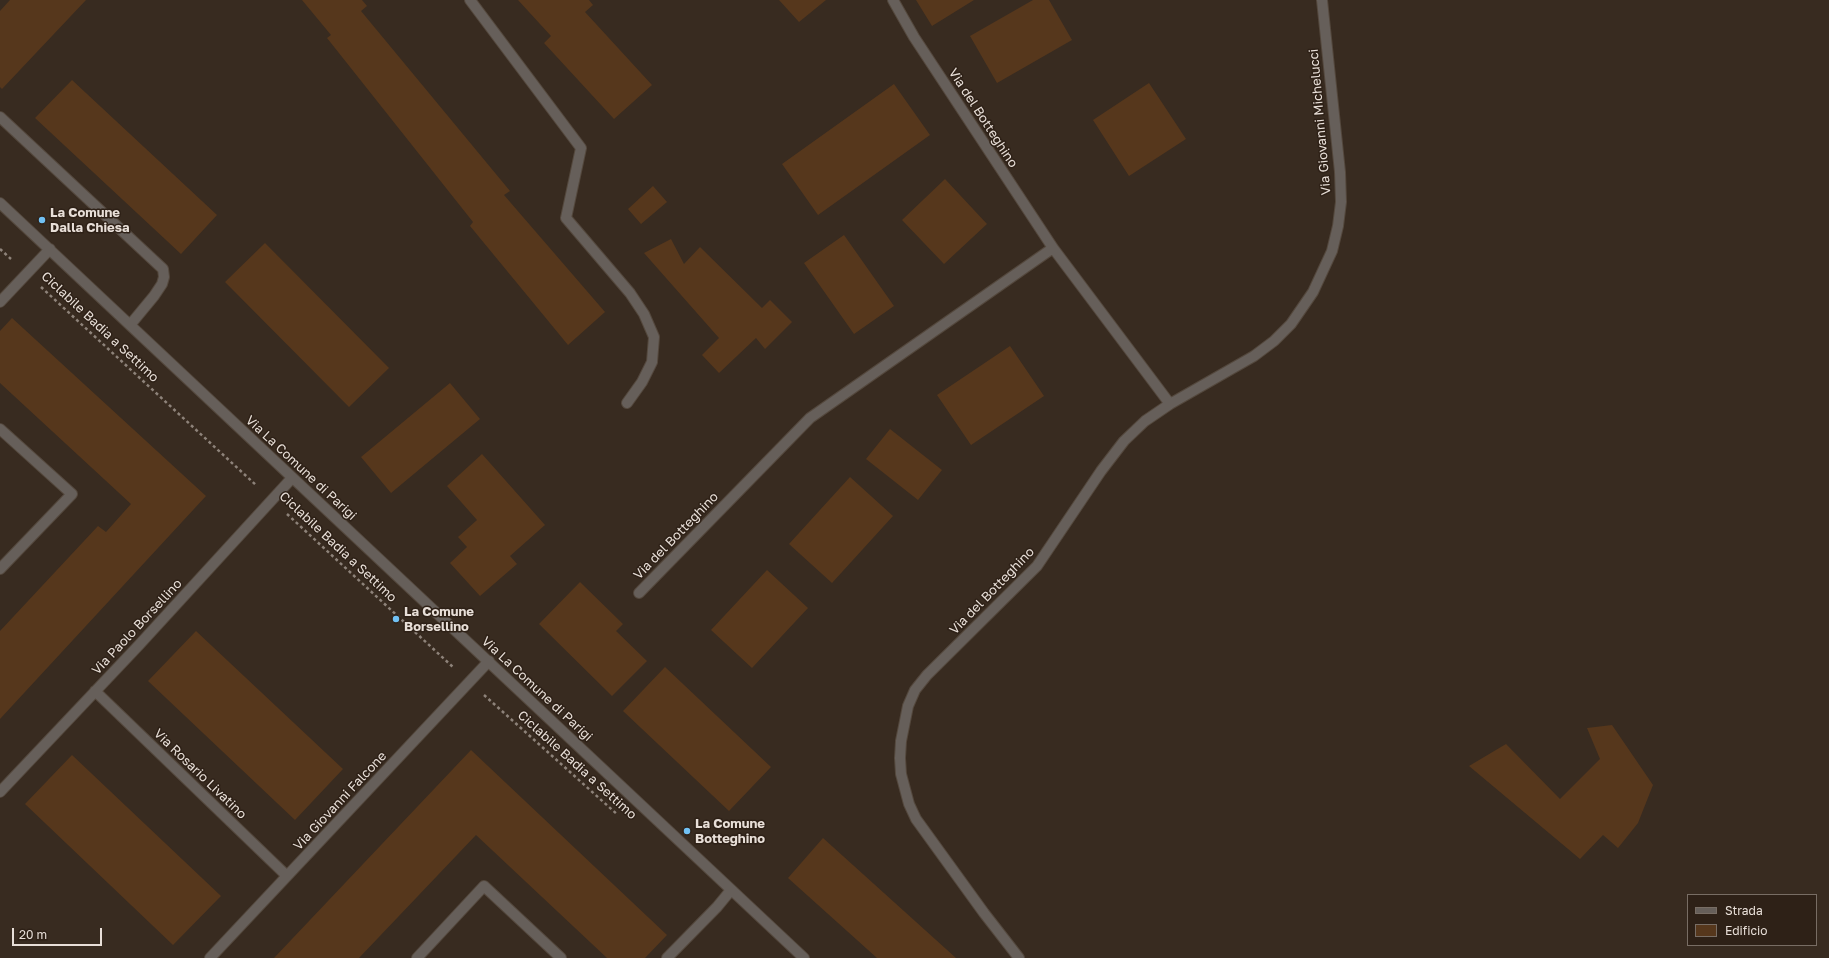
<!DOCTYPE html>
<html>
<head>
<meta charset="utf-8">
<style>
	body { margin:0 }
	#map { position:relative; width:1829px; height:958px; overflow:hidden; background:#382b20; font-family:"Golos Text",sans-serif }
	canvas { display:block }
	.legend { position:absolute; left:1687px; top:894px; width:130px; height:52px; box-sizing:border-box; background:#2e2117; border:1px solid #786d64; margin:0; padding:5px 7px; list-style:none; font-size:12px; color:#e8dfd8 }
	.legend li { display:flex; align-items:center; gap:8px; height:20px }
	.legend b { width:20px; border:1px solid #786d64 }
	.scale { position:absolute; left:12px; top:928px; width:90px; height:18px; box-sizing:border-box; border:2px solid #e8dfd8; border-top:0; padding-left:5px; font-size:12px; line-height:14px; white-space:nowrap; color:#e8dfd8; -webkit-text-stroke:3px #2e2117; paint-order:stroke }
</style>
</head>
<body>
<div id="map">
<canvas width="1829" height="958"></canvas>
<ul class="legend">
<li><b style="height:5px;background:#665f5a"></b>Strada</li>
<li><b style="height:11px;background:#56371c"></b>Edificio</li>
</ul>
<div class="scale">20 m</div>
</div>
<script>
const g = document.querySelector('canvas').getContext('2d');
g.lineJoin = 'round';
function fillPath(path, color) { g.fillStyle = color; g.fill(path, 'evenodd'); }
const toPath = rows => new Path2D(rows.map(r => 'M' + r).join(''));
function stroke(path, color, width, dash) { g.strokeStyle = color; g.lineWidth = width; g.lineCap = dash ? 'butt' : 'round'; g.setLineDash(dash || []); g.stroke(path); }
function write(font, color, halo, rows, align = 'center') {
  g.font = font + ' "Golos Text",sans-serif'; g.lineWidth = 3; g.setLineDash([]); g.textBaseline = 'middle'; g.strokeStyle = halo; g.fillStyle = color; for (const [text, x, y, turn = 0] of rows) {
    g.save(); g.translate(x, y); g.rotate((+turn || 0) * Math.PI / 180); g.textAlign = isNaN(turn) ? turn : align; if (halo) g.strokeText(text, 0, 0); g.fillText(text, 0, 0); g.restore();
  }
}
fillPath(toPath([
	[10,0,86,0,2,89,0,87,0,11],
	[302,0,362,0,367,6,361,11,510,191,504,195,605,312,568,345,470,226,473,222,327,38,331,35],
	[518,0,589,0,593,5,585,12,652,85,614,119,544,43,551,36],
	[779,0,826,0,799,22],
	[916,0,974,0,932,26],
	[1033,0,1049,0,1072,40,997,83,970,36],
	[72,80,217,215,181,254,35,118],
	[1149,83,1186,139,1129,176,1093,120],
	[894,84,930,135,818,215,782,164],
	[945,179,987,224,944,264,902,220],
	[653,186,667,202,641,224,628,209],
	[844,235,894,306,854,334,804,263],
	[671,239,684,264,700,247,762,308,770,300,792,322,765,349,756,338,719,373,702,355,719,338,644,253],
	[265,243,389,368,349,407,225,282],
	[12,318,206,496,0,719,0,631,98,526,106,532,131,504,0,383,0,331],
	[1010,346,1044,396,971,445,937,395],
	[450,383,480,419,391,493,361,457],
	[890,429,942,470,918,500,866,459],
	[482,454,545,525,510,556,517,564,480,596,450,563,467,547,458,537,477,520,447,486],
	[850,477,893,516,832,583,789,544],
	[767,570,808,608,752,668,711,630],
	[580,582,623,624,616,631,647,661,612,696,539,624],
	[196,631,343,769,295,820,148,681],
	[665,667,771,767,729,811,623,711],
	[1612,725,1653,785,1638,823,1618,848,1603,835,1580,859,1469,766,1506,744,1560,799,1600,759,1587,728],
	[471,750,667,935,645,958,607,958,476,835,359,958,274,958],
	[72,755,221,896,173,945,25,804],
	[823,838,956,958,877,958,788,878]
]), '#56371c');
const minor = toPath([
	[470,0,581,148,566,218,630,293,644,314,654,337,652,362,642,382,627,403],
	[893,0,914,37,1053,248,1170,404],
	[0,117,163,269,164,277,162,284,154,296,130,325],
	[0,203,804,958],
	[0,302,50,249],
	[0,429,72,494,0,569],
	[639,593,810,418,1053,248],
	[95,691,287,876],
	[0,792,139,645,292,478],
	[210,958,489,661],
	[417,958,484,886,561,958],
	[667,958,717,907,731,890],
	[1019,958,984,913,916,819,909,804,901,774,900,758,901,741,908,706,915,690,927,675,1037,566,1101,471,1124,441,1145,421,1170,404,1254,356,1274,341,1291,324,1313,292,1332,251,1338,226,1341,202,1340,172,1322,0]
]);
stroke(minor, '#54483d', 12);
stroke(toPath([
	[0,249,11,259],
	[41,287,257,486],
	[287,514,454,668],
	[484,695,618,815]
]), '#8e837a', 2.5, [3, 3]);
stroke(minor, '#665f5a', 10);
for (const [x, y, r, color] of [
	[42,220,4,"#71c1f4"],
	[396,619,4,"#71c1f4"],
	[687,831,4,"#71c1f4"]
]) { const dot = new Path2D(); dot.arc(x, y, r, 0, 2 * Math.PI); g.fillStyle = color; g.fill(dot); stroke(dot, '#2e2117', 1.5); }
write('13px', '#e8dfd8', '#2e2117', [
	["Via del Botteghino",983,118,57],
	["Via Giovanni Michelucci",1320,122,-95],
	["Ciclabile Badia a Settimo",100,327,43],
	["Via La Comune di Parigi",301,468,43],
	["Via del Botteghino",676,536,-46],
	["Ciclabile Badia a Settimo",338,547,43],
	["Via del Botteghino",992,591,-46],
	["Via Paolo Borsellino",137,627,-47],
	["Via La Comune di Parigi",537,689,43],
	["Ciclabile Badia a Settimo",577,765,42],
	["Via Rosario Livatino",200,774,44],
	["Via Giovanni Falcone",340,801,-47]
]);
write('bold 13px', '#e8dfd8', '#2e2117', [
	["La Comune",50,213],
	["Dalla Chiesa",50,228],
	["La Comune",404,612],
	["Borsellino",404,627],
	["La Comune",695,824],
	["Botteghino",695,839]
], 'left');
</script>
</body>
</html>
